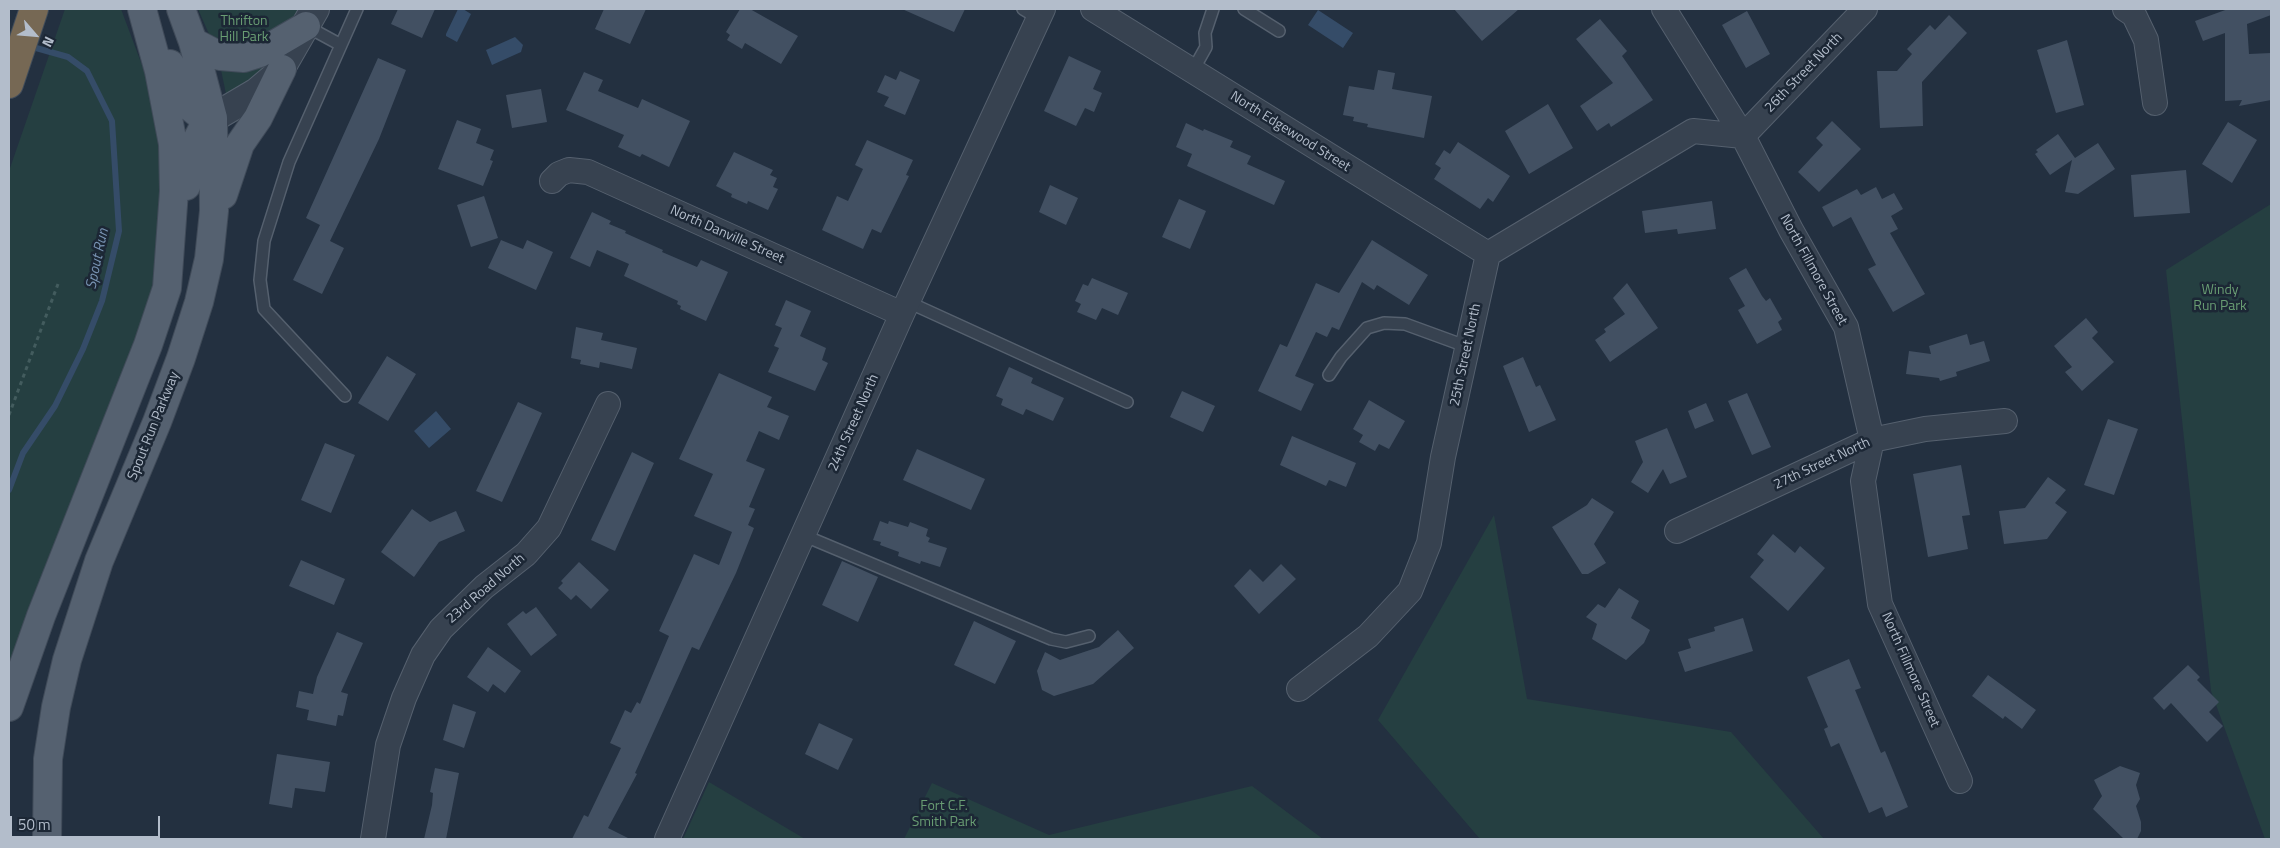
<!DOCTYPE html>
<html>
<head>
<meta charset="utf-8">
<style>
	body { margin:0 }
	#map { position:relative; width:2280px; height:848px; overflow:hidden; background:#233040; font-family:"Titillium Web",sans-serif }
	canvas { display:block }
	.frame { position:absolute; inset:0; border:10px solid #b3bdcb; pointer-events:none }
	.north { position:absolute; left:10px; top:10px; width:50px; height:50px; -webkit-text-stroke:4px #1c2735; paint-order:stroke; rotate:117deg; font-size:14px; font-weight:700; line-height:20px; text-align:center; color:#b3bdcb }
	.north::after { content:''; display:block; margin:auto; width:18px; height:22px; background:#b3bdcb; clip-path:polygon(50% 0,100% 100%,50% 72%,0 100%) }
	.scale { position:absolute; left:10px; top:816px; width:150px; height:22px; box-sizing:border-box; border:2px solid #b3bdcb; border-top:0; padding-left:6px; font-size:15px; line-height:18px; white-space:nowrap; color:#b3bdcb; -webkit-text-stroke:4px #1c2735; paint-order:stroke }
</style>
</head>
<body>
<div id="map">
<canvas width="2280" height="848"></canvas>
<div class="frame"></div>
<div class="north">N</div>
<div class="scale">50 m</div>
</div>
<script>
const g = document.querySelector('canvas').getContext('2d');
g.lineJoin = 'round';
function fillPath(path, color) { g.fillStyle = color; g.fill(path, 'evenodd'); }
const toPath = rows => new Path2D(rows.map(r => 'M' + r).join(''));
function stroke(path, color, width, dash) { g.strokeStyle = color; g.lineWidth = width; g.lineCap = dash ? 'butt' : 'round'; g.setLineDash(dash || []); g.stroke(path); }
function write(font, color, halo, rows, align = 'center') {
  g.font = font + ' "Titillium Web",sans-serif'; g.lineWidth = 5; g.setLineDash([]); g.textBaseline = 'middle'; g.strokeStyle = halo; g.fillStyle = color; for (const [text, x, y, turn = 0] of rows) {
    g.save(); g.translate(x, y); g.rotate((+turn || 0) * Math.PI / 180); g.textAlign = isNaN(turn) ? turn : align; if (halo) g.strokeText(text, 0, 0); g.fillText(text, 0, 0); g.restore();
  }
}
fillPath(toPath([
	[65,9,121,9,158,108,168,188,157,275,134,351,9,671,9,171],
	[198,9,301,9,294,18,244,52,209,34],
	[274,58,249,81,226,94,220,65],
	[2271,204,2271,839,2265,839,2211,691,2166,270],
	[1494,515,1527,699,1731,732,1824,839,1480,839,1378,720],
	[709,782,805,839,683,839],
	[932,783,1049,835,1252,786,1323,839,904,839]
]), '#253f41');
fillPath(toPath([
	[458,9,463,9,471,14,457,42,446,36,446,34],
	[1318,10,1353,33,1343,48,1308,25],
	[515,37,523,45,521,52,492,65,486,50],
	[436,411,451,429,429,448,414,431]
]), '#354c68');
stroke(toPath([
	[9,490,23,453,55,406,83,349,102,301,119,231,112,121,87,71,68,57,29,46]
]), '#354c68', 6);
fillPath(toPath([
	[398,9,435,9,422,38,391,24],
	[604,9,646,9,630,44,595,29],
	[740,9,750,9,798,36,781,64,745,43,742,49,727,40,730,35,726,32],
	[902,9,965,9,954,32],
	[1454,9,1519,9,1482,41],
	[2228,9,2271,9,2271,15,2247,24,2249,54,2271,53,2271,100,2239,106,2242,100,2225,101,2225,33,2203,41,2195,21],
	[1747,11,1770,54,1746,68,1722,25],
	[1949,15,1967,33,1922,82,1923,126,1880,128,1877,71,1897,71,1912,54,1907,49,1930,25,1935,30],
	[1600,19,1627,51,1622,56,1653,100,1611,127,1609,123,1597,131,1580,106,1613,83,1576,39],
	[2067,40,2084,105,2056,113,2037,50],
	[1069,56,1101,71,1093,89,1102,93,1094,112,1085,108,1076,126,1044,111],
	[378,58,406,70,379,139,330,241,344,248,322,294,293,280,320,225,306,218],
	[1378,70,1395,73,1392,89,1432,96,1424,138,1367,127,1368,124,1353,121,1354,117,1343,115,1349,86,1374,90],
	[900,71,920,80,905,115,884,106,889,97,877,92,885,75,896,80],
	[584,72,603,80,598,91,638,108,642,99,690,121,669,167,642,154,640,157,618,147,624,135,566,110],
	[541,89,547,122,512,128,506,95],
	[1548,104,1573,148,1529,174,1505,131],
	[457,120,481,129,476,143,494,150,490,160,493,161,483,186,438,169],
	[1832,121,1861,149,1819,192,1798,172,1823,145,1816,138],
	[2228,122,2257,140,2232,183,2202,164],
	[1186,123,1203,131,1204,129,1233,141,1230,147,1251,156,1247,164,1285,181,1274,205,1187,166,1192,154,1176,147],
	[2058,134,2075,158,2098,143,2115,169,2078,194,2065,192,2072,160,2050,175,2035,154,2038,152,2036,150],
	[867,140,913,160,906,175,909,176,881,233,872,229,863,249,822,230,837,196,848,201,863,169,855,165],
	[1458,142,1510,176,1493,202,1488,198,1480,209,1434,179,1441,168,1435,164,1444,150,1450,154],
	[734,152,773,170,770,175,777,178,773,187,778,189,768,210,748,201,747,204,731,197,732,194,716,186],
	[2186,170,2190,213,2134,217,2131,175],
	[1050,185,1078,198,1066,225,1039,212],
	[1876,187,1882,199,1894,193,1903,209,1891,216,1898,229,1890,233,1925,294,1893,312,1868,269,1876,265,1851,217,1833,227,1822,207,1857,189,1861,195],
	[484,196,498,238,471,247,457,205],
	[1179,199,1206,211,1190,249,1162,237],
	[1712,201,1716,229,1678,234,1677,229,1645,233,1642,211],
	[592,212,611,221,609,224,626,231,625,233,663,250,662,252,697,267,701,260,728,272,706,321,680,309,681,306,677,304,678,301,624,276,629,264,597,250,590,267,570,258],
	[501,240,523,249,527,240,553,252,536,290,488,268],
	[1372,240,1428,275,1409,305,1377,285,1374,290,1362,282,1339,330,1332,327,1327,337,1316,332,1295,376,1314,384,1301,411,1258,391,1280,344,1287,347,1316,283,1339,293],
	[1746,268,1762,296,1766,301,1770,298,1782,319,1778,322,1782,330,1757,344,1738,310,1745,306,1729,278],
	[1092,278,1128,293,1118,315,1102,308,1096,320,1077,312,1081,304,1075,301,1083,284,1088,286],
	[1627,283,1658,328,1610,362,1595,340,1606,332,1604,329,1625,314,1613,298],
	[786,300,811,311,800,336,826,348,822,360,828,363,815,391,768,372,779,348,774,346,782,328,775,325],
	[2086,318,2098,332,2092,338,2114,362,2082,391,2065,372,2072,367,2054,346],
	[576,327,603,333,601,340,637,348,632,369,600,362,599,368,580,364,581,360,571,358],
	[1967,334,1970,345,1984,341,1990,361,1956,372,1957,376,1940,381,1939,378,1906,374,1909,351,1931,354,1929,346],
	[387,356,416,374,388,421,358,403],
	[1523,357,1536,387,1540,385,1556,420,1529,432,1503,366],
	[1009,367,1033,378,1031,383,1064,398,1053,421,1026,409,1023,415,1001,405,1003,399,996,396],
	[719,373,772,397,767,407,789,416,779,440,759,431,746,461,765,469,749,507,755,509,748,525,754,528,736,573,699,650,692,647,635,773,637,774,608,828,630,839,572,839,584,815,588,817,621,748,610,743,625,710,631,713,637,702,640,704,669,636,659,631,694,554,719,565,732,532,694,516,713,474,679,459],
	[1182,391,1215,406,1203,432,1170,417],
	[1747,393,1771,447,1752,455,1728,401],
	[1369,400,1405,421,1389,449,1379,444,1375,451,1359,442,1363,435,1353,429],
	[518,402,542,413,502,502,476,491],
	[1706,403,1714,421,1695,429,1688,411],
	[2108,419,2138,429,2114,495,2084,485],
	[1667,428,1687,477,1670,484,1663,469,1648,493,1631,482,1643,462,1635,441],
	[1292,436,1356,463,1346,487,1329,480,1326,486,1280,465],
	[325,443,355,455,331,513,301,500],
	[917,449,985,479,971,510,903,480],
	[632,452,654,463,615,551,591,540],
	[1961,465,1970,515,1962,516,1968,549,1928,557,1913,474],
	[2048,477,2066,490,2055,503,2067,512,2047,539,2004,544,1999,511,2025,508],
	[1592,498,1614,512,1594,544,1606,563,1588,574,1582,574,1552,527,1587,505],
	[412,509,430,522,456,511,465,531,439,542,414,577,381,552],
	[880,521,888,524,889,521,908,527,910,522,928,529,926,536,930,538,928,542,947,548,940,567,921,561,920,564,898,556,899,552,880,545,881,542,873,540],
	[1773,534,1795,553,1800,546,1825,568,1788,611,1750,577,1764,560,1757,554],
	[301,560,345,579,334,605,289,586],
	[842,561,878,577,858,622,822,605],
	[579,562,609,590,591,609,576,595,571,600,558,588,563,583,561,581],
	[1281,564,1296,579,1259,614,1234,586,1250,569,1263,582],
	[1619,588,1639,601,1631,618,1650,630,1644,643,1626,660,1592,639,1597,624,1586,617,1598,604,1605,608],
	[536,607,557,635,531,656,507,624,523,611,526,614],
	[1743,618,1753,651,1685,672,1678,652,1691,648,1688,639,1715,631,1714,627],
	[974,621,1016,641,995,684,954,665],
	[1118,630,1134,648,1093,684,1054,696,1042,690,1037,671,1045,652,1060,660,1099,647],
	[337,632,363,643,341,692,348,694,343,716,338,715,336,726,307,720,309,710,296,707,299,691,313,694,317,677],
	[488,647,521,671,505,693,493,684,488,692,467,677],
	[1849,659,1861,688,1855,690,1881,753,1885,751,1908,807,1886,817,1882,807,1869,813,1839,743,1831,747,1824,729,1828,727,1807,677],
	[2188,665,2200,677,2197,680,2219,702,2209,712,2223,726,2207,742,2171,703,2164,710,2153,698],
	[1988,675,2036,710,2022,729,2005,716,2003,719,1972,696],
	[453,704,476,712,464,748,443,740],
	[819,723,853,739,838,770,805,754],
	[277,754,330,762,325,792,295,788,292,808,269,804],
	[2120,766,2140,773,2136,785,2140,799,2136,806,2141,822,2141,831,2137,839,2124,839,2093,809,2102,796,2094,780],
	[435,768,459,773,446,839,424,839,432,805,433,793,430,792]
]), '#425062');
const service = toPath([
	[1023,9,1038,18],
	[1244,9,1279,31],
	[306,26,341,45],
	[1192,72,1206,47,1205,33,1213,9],
	[908,302,1127,402],
	[1329,375,1341,357,1367,328,1384,323,1405,324,1468,347],
	[345,396,264,309,260,280,264,241,289,162,357,9],
	[805,536,1051,639,1066,642,1089,636]
]);
const minor = toPath([
	[1093,9,1488,254],
	[1664,9,1743,136,1791,230,1846,327,1872,440,1863,481,1880,604,1960,781],
	[2125,9,2134,15,2146,40,2155,103],
	[552,181,559,174,569,170,588,172,902,314],
	[1677,531,1872,440,1925,429,2005,421],
	[1299,689,1368,636,1410,591,1429,543,1443,457,1488,254,1693,131,1743,136,1865,9],
	[373,839,388,745,404,698,423,655,441,629,484,587,526,554,549,528,608,404],
	[667,839,902,314,1043,9]
]);
const tertiary = toPath([
	[213,118,257,92,277,75,315,9]
]);
const primary = toPath([
	[193,42,220,56,244,58,260,53,306,26],
	[170,64,189,106,200,115,213,118],
	[186,186,187,171,193,148,202,130,213,118],
	[223,195,240,144,258,118,282,69],
	[9,707,41,616,148,345,167,288,174,191,173,144,159,71,142,9],
	[47,839,48,759,56,707,67,660,99,561,157,422,181,358,199,302,209,259,214,211,213,118,193,42,181,9]
]);
const motorway = toPath([
	[9,84,34,9]
]);
stroke(service, '#55606e', 14);
stroke(minor, '#55606e', 26);
stroke(tertiary, '#55606e', 30);
stroke(primary, '#404b59', 30);
stroke(motorway, '#424d5b', 30);
stroke(toPath([
	[9,415,58,284]
]), '#435c5e', 3, [4, 4]);
stroke(service, '#374250', 11);
stroke(minor, '#374250', 24);
stroke(tertiary, '#374250', 28);
stroke(primary, '#556170', 28);
stroke(motorway, '#766854', 28);
write('14px', '#699d73', '#1c2735', [
	["Thrifton",244,22],
	["Hill Park",244,38],
	["Windy",2220,291],
	["Run Park",2220,307],
	["Fort C.F.",944,807],
	["Smith Park",944,823]
]);
write('14px', '#b3bdcb', '#1c2735', [
	["26th Street North",1804,73,-46],
	["North Edgewood Street",1290,132,32],
	["North Danville Street",727,235,24],
	["North Fillmore Street",1813,270,61],
	["25th Street North",1466,355,-78],
	["24th Street North",854,423,-66],
	["Spout Run Parkway",154,426,-68],
	["27th Street North",1822,464,-25],
	["23rd Road North",486,589,-41],
	["North Fillmore Street",1910,670,66]
]);
write('italic 15px', '#7994b4', '#1c2735', [
	["Spout Run",98,259,-78]
]);
</script>
</body>
</html>
